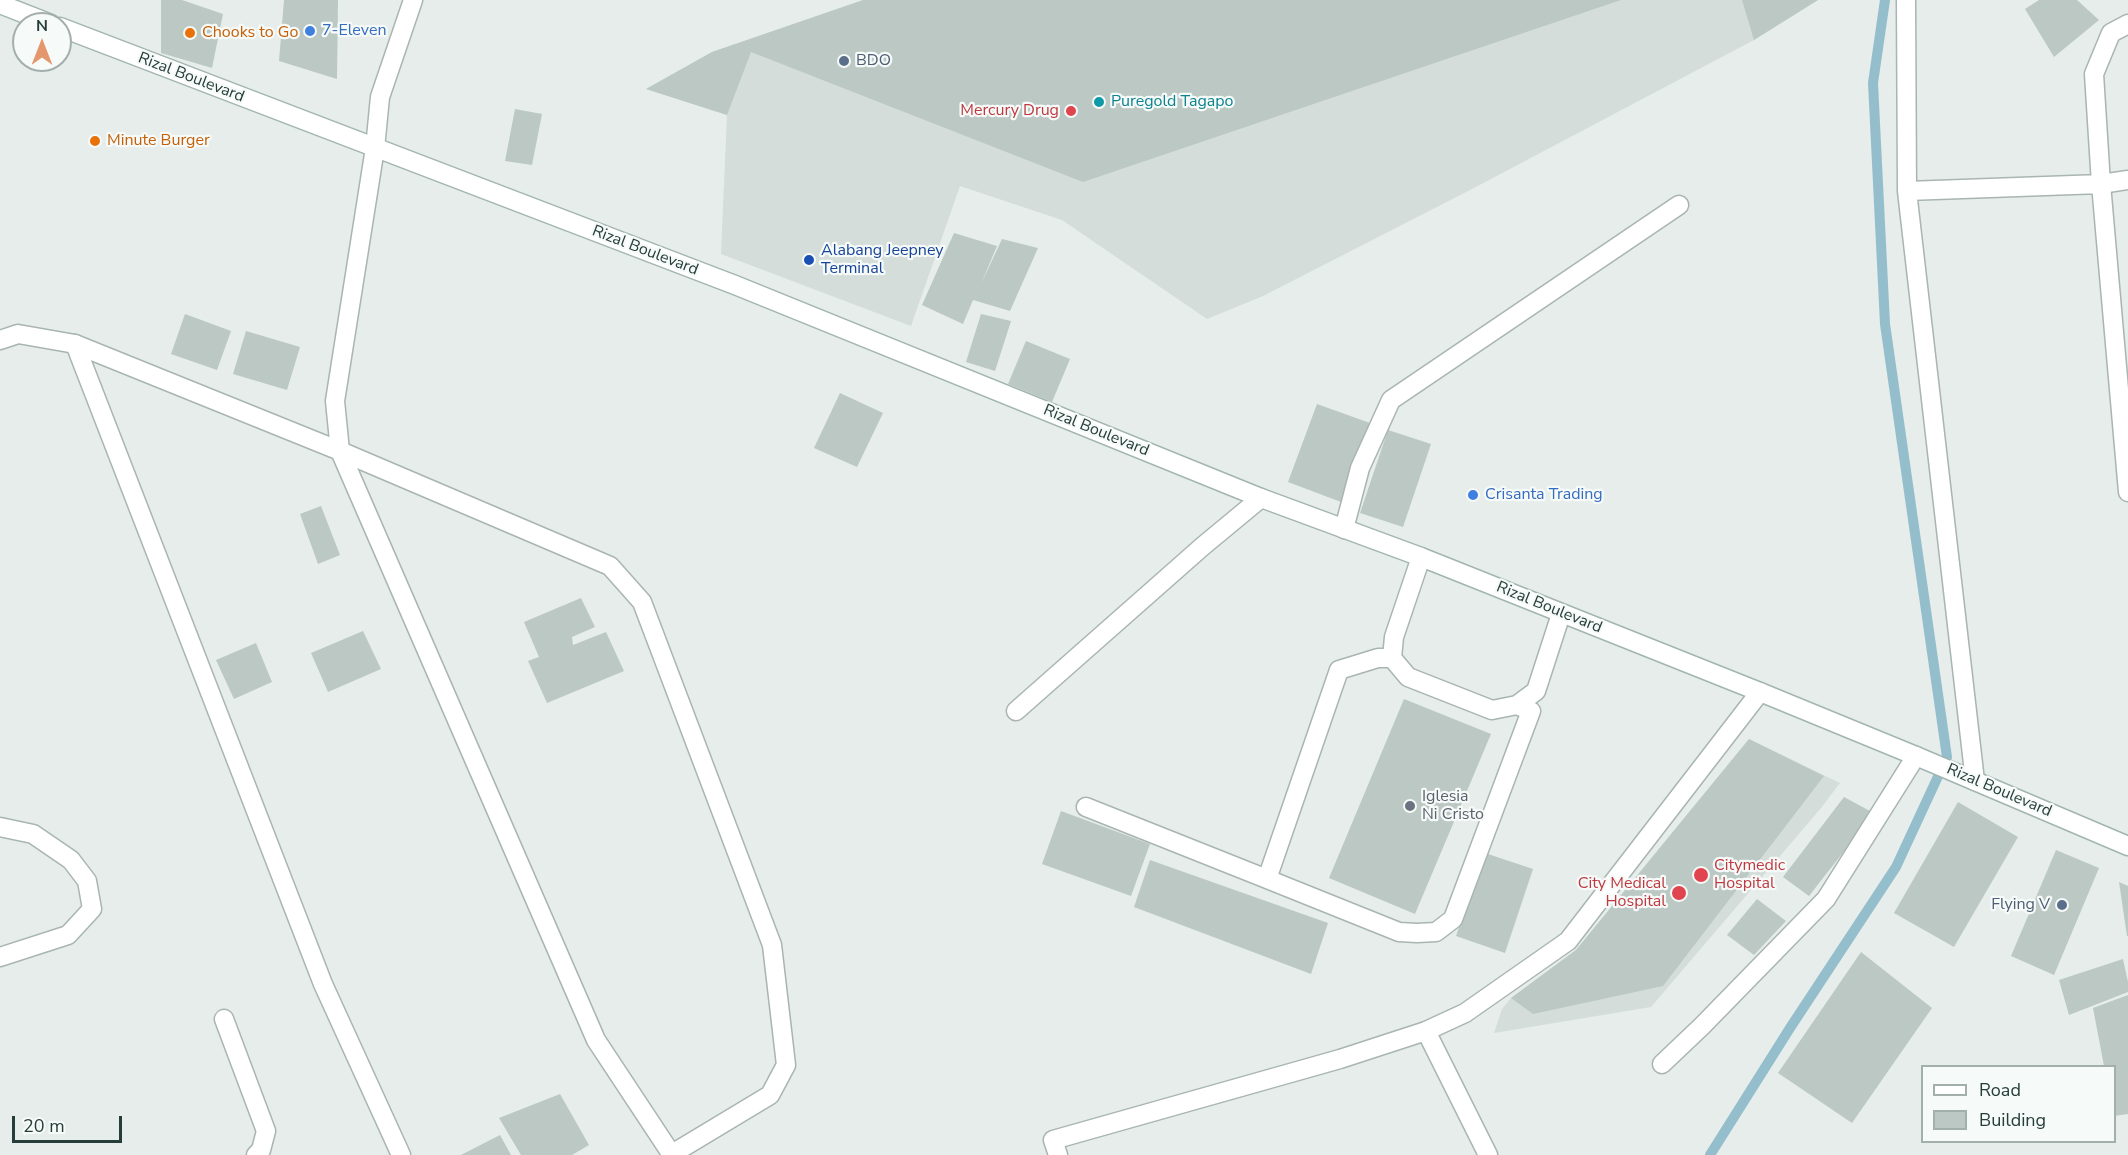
<!DOCTYPE html>
<html>
<head>
<meta charset="utf-8">
<style>
	body { margin:0 }
	#map { position:relative; width:2128px; height:1155px; overflow:hidden; background:#e6edeb; font-family:"Nunito Sans",sans-serif }
	canvas { display:block }
	.legend { position:absolute; left:1921px; top:1065px; width:195px; height:78px; box-sizing:border-box; background:#f6faf8; border:2px solid #a3afac; margin:0; padding:8px 10px; list-style:none; font-size:18px; color:#263e3a }
	.legend li { display:flex; align-items:center; gap:12px; height:30px }
	.legend b { width:30px; border:2px solid #a3afac }
	.north { position:absolute; left:12px; top:12px; width:60px; height:60px; box-sizing:border-box; background:#f6faf8; border:2px solid #a3afac; border-radius:50%; rotate:0deg; font-size:16px; font-weight:700; line-height:24px; text-align:center; color:#263e3a }
	.north::after { content:''; display:block; margin:auto; width:21px; height:27px; background:#e4966c; clip-path:polygon(50% 0,100% 100%,50% 72%,0 100%) }
	.scale { position:absolute; left:12px; top:1116px; width:110px; height:27px; box-sizing:border-box; border:3px solid #263e3a; border-top:0; padding-left:8px; font-size:18px; line-height:21px; white-space:nowrap; color:#263e3a; -webkit-text-stroke:4px #f6faf8; paint-order:stroke }
</style>
</head>
<body>
<div id="map">
<canvas width="2128" height="1155"></canvas>
<ul class="legend">
<li><b style="height:8px;background:#fff"></b>Road</li>
<li><b style="height:16px;background:#bbc8c4"></b>Building</li>
</ul>
<div class="north">N</div>
<div class="scale">20 m</div>
</div>
<script>
const g = document.querySelector('canvas').getContext('2d');
g.lineJoin = 'round';
function fillPath(path, color) { g.fillStyle = color; g.fill(path, 'evenodd'); }
const toPath = rows => new Path2D(rows.map(r => 'M' + r).join(''));
function stroke(path, color, width, dash) { g.strokeStyle = color; g.lineWidth = width; g.lineCap = dash ? 'butt' : 'round'; g.setLineDash(dash || []); g.stroke(path); }
function write(font, color, halo, rows, align = 'center') {
  g.font = font + ' "Nunito Sans",sans-serif'; g.lineWidth = 4.5; g.setLineDash([]); g.textBaseline = 'middle'; g.strokeStyle = halo; g.fillStyle = color; for (const [text, x, y, turn = 0] of rows) {
    g.save(); g.translate(x, y); g.rotate((+turn || 0) * Math.PI / 180); g.textAlign = isNaN(turn) ? turn : align; if (halo) g.strokeText(text, 0, 0); g.fillText(text, 0, 0); g.restore();
  }
}
fillPath(toPath([
	[864,0,1818,0,1754,40,1472,189,1263,296,1207,319,1062,220,960,186,911,326,721,254,727,115,646,89,712,52],
	[1749,739,1840,783,1821,808,1651,1007,1494,1033,1502,1009,1511,998,1576,950]
]), '#d4ddda');
stroke(toPath([
	[1710,1155,1790,1028,1896,867,1947,757,1885,324,1873,83,1885,0]
]), '#94becc', 10);
fillPath(toPath([
	[161,0,182,0,223,14,212,68,161,53],
	[284,0,338,0,337,79,279,61],
	[863,0,1621,0,1083,182,751,52,727,115,646,89,712,52],
	[1742,0,1818,0,1754,40],
	[2039,0,2077,0,2099,20,2054,57,2025,9],
	[515,109,542,114,532,165,505,161],
	[954,233,997,246,981,284,1002,239,1038,248,1010,311,973,300,963,324,922,305],
	[185,314,231,331,217,370,171,354],
	[981,314,1011,321,995,371,966,362],
	[246,331,300,347,287,390,233,374],
	[1026,341,1070,359,1052,402,1008,384],
	[840,393,883,413,857,467,814,448],
	[1317,404,1370,423,1341,502,1288,482],
	[1388,430,1431,444,1403,527,1360,513],
	[321,506,340,555,318,564,300,514],
	[581,598,595,627,572,637,573,645,606,632,624,671,547,703,528,661,539,657,524,622],
	[363,631,381,669,328,692,311,653],
	[256,643,272,682,234,699,216,660],
	[1404,699,1491,734,1415,914,1329,878],
	[1749,739,1824,776,1663,986,1533,1014,1511,998,1576,950],
	[1844,797,1870,811,1845,850,1809,896,1783,877],
	[1958,802,2018,837,1954,947,1894,913],
	[1061,811,1150,844,1131,896,1042,864],
	[2056,850,2099,868,2054,975,2011,956],
	[1485,853,1533,869,1505,953,1456,936],
	[1150,860,1328,923,1311,974,1134,907],
	[2119,882,2128,886,2128,936,2127,936],
	[1757,899,1786,921,1754,955,1727,935],
	[1861,952,1932,1008,1852,1123,1778,1073],
	[2123,959,2128,982,2128,992,2069,1015,2059,980],
	[2128,995,2128,1114,2114,1116,2114,1066,2104,1066,2093,1008],
	[560,1094,589,1145,572,1155,521,1155,499,1118],
	[500,1135,511,1155,461,1155]
]), '#bbc8c4');
const service = toPath([
	[1421,557,1394,637,1392,658,1408,677,1492,710,1517,705,1536,691,1561,614],
	[1392,658,1378,658,1339,670,1267,879,1399,932,1417,933,1436,932,1453,919,1531,711,1517,705],
	[1086,807,1267,879],
	[1426,1031,1488,1155],
	[1662,1064,1702,1026,1826,899,1916,756]
]);
const minor = toPath([
	[1906,0,1907,191,1975,781],
	[2128,24,2111,33,2094,74,2101,184,2128,492],
	[375,148,380,97,413,0],
	[1907,191,2101,184,2128,180],
	[0,340,18,334,75,344],
	[340,451,610,566,642,602,772,945,786,1065,770,1095,672,1154],
	[1344,529,1360,468,1391,400,1679,205],
	[1016,711,1203,546,1261,498],
	[0,827,33,834,71,860,87,881,92,909,68,935,0,957],
	[224,1019,266,1131,261,1150,256,1155],
	[1058,1155,1053,1140,1340,1059,1426,1031,1465,1013,1568,941,1760,692]
]);
const tertiary = toPath([
	[375,148,335,401,340,451,596,1040,672,1155],
	[75,344,323,984,401,1155],
	[75,344,340,451]
]);
const secondary = toPath([
	[0,4,51,24],
	[60,27,735,285,1261,498,1421,557,1760,692,1916,756,2128,846]
]);
stroke(service, '#a9b5b2', 21);
stroke(minor, '#a9b5b2', 21);
stroke(tertiary, '#a9b5b2', 21);
stroke(secondary, '#a2b5b0', 21);
stroke(service, '#fff', 18);
stroke(minor, '#fff', 18);
stroke(tertiary, '#fff', 18);
stroke(secondary, '#fff', 18);
for (const [x, y, r, color] of [
	[310,31,6,"#3f7fe0"],
	[190,33,6,"#e8710a"],
	[844,61,6,"#5c6f8a"],
	[1099,102,6,"#0f9aa8"],
	[1071,111,6,"#e0444e"],
	[95,141,6,"#e8710a"],
	[809,260,6,"#1a4fb4"],
	[1473,495,6,"#3f7fe0"],
	[1410,806,6,"#6b7280"],
	[1701,875,8,"#e0444e"],
	[1679,893,8,"#e0444e"],
	[2062,905,6,"#5c6f8a"]
]) { const dot = new Path2D(); dot.arc(x, y, r, 0, 2 * Math.PI); g.fillStyle = color; g.fill(dot); stroke(dot, '#f6faf8', 2); }
write('16px', '#366cbe', '#f6faf8', [
	["7-Eleven",322,31],
	["Crisanta Trading",1485,495]
], 'left');
write('16px', '#c56008', '#f6faf8', [
	["Chooks to Go",202,33],
	["Minute Burger",107,141]
], 'left');
write('16px', '#4e5e75', '#f6faf8', [
	["BDO",856,61],
	["Flying V",2050,905,"right"]
], 'left');
write('16px', '#263e3a', '#f6faf8', [
	["Rizal Boulevard",191,78,21],
	["Rizal Boulevard",645,251,21],
	["Rizal Boulevard",1096,431,22],
	["Rizal Boulevard",1549,608,22],
	["Rizal Boulevard",1999,791,23]
]);
write('16px', '#0d838f', '#f6faf8', [
	["Puregold Tagapo",1111,102]
], 'left');
write('16px', '#be3a42', '#f6faf8', [
	["Mercury Drug",1059,111],
	["Citymedic",1714,866,"left"],
	["Hospital",1714,884,"left"],
	["City Medical",1666,884],
	["Hospital",1666,902]
], 'right');
write('16px', '#164399', '#f6faf8', [
	["Alabang Jeepney",821,251],
	["Terminal",821,269]
], 'left');
write('16px', '#5b616d', '#f6faf8', [
	["Iglesia",1422,797],
	["Ni Cristo",1422,815]
], 'left');
</script>
</body>
</html>
